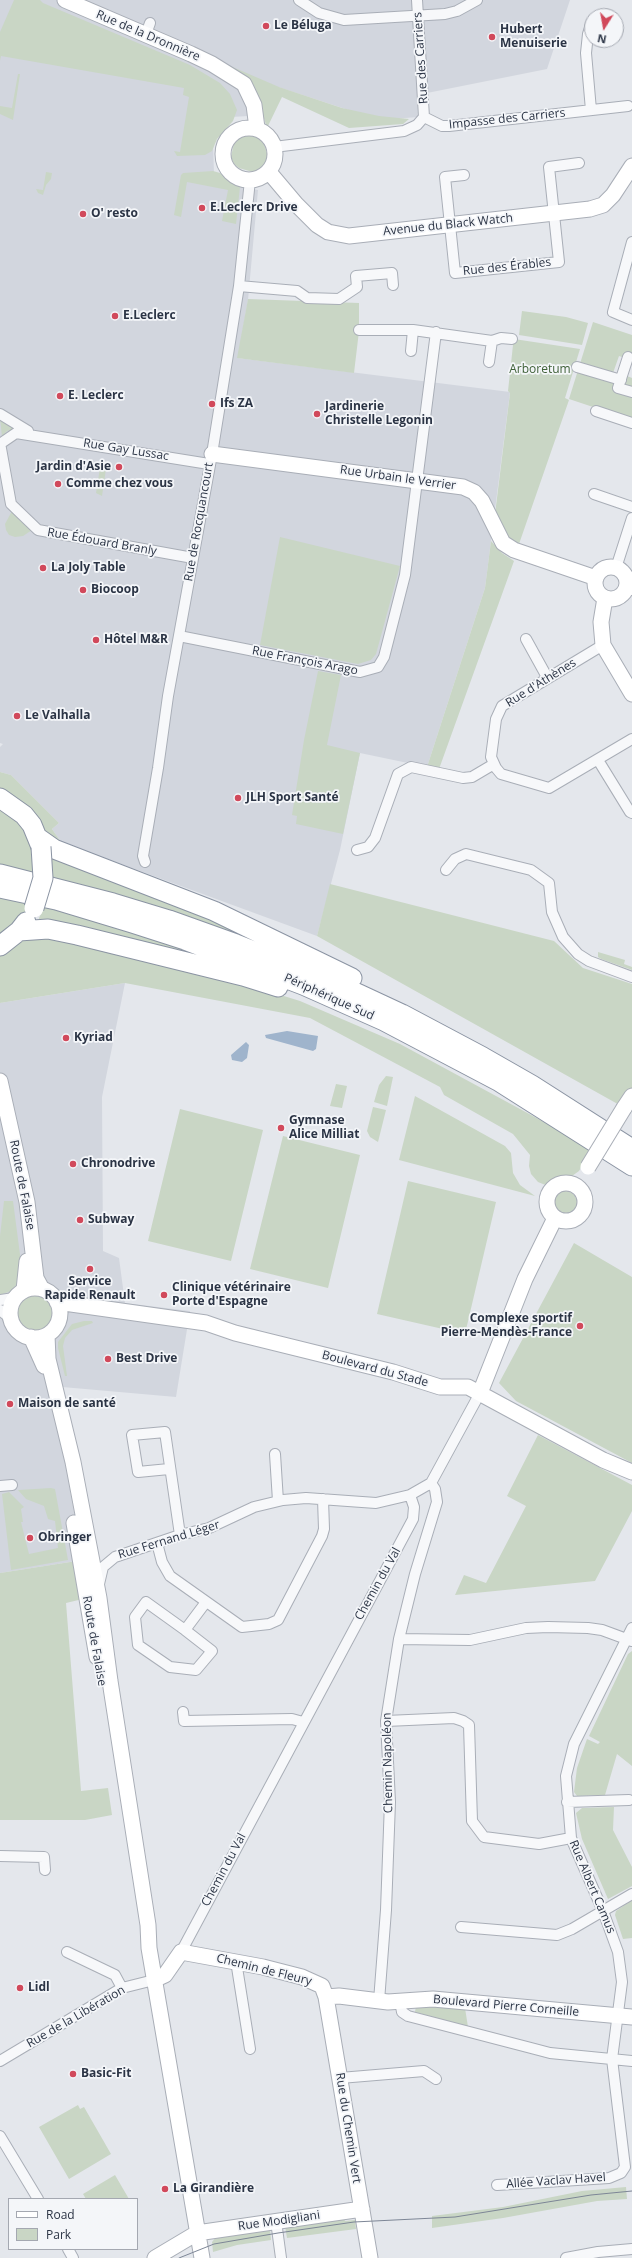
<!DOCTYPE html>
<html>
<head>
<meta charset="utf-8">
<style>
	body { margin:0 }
	#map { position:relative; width:632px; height:2258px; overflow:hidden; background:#e4e7ec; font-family:"Open Sans",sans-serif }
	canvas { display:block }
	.legend { position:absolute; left:8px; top:2198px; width:130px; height:52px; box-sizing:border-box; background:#f4f6f9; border:1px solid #a4a8b1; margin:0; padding:5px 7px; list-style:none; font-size:12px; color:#2b3445 }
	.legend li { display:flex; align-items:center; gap:8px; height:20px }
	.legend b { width:20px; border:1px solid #a4a8b1 }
	.north { position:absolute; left:584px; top:8px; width:40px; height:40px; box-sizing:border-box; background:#f4f6f9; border:1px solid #a4a8b1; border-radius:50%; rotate:191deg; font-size:11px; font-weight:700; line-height:16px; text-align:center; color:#2b3445 }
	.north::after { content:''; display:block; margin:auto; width:14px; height:18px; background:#d1495b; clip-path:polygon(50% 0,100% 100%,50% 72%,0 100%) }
</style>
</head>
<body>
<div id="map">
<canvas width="632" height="2258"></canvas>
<ul class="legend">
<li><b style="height:5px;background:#fff"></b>Road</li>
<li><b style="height:11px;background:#c9d6c5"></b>Park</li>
</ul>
<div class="north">N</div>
</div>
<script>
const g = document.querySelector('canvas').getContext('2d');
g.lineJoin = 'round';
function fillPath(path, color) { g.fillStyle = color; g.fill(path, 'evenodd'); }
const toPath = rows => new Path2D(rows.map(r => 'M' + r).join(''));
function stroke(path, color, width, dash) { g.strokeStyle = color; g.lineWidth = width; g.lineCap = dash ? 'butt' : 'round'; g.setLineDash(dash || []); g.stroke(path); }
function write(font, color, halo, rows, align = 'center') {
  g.font = font + ' "Open Sans",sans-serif'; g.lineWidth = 3.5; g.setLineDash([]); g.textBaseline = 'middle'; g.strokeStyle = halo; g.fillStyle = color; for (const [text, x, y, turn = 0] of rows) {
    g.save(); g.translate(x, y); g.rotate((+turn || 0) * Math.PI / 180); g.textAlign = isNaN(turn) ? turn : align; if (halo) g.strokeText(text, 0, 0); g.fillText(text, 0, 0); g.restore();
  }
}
fillPath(toPath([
	[0,0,570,0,547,69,417,95,418,117,379,120,278,87,266,115,231,117,213,143,214,174,237,186,258,190,248,300,238,358,510,392,485,588,427,767,360,753,340,850,317,936,61,842,52,829,59,823,11,775,0,772,0,747,3,744,0,743],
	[125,983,102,1097,103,1251,119,1258,125,1303,190,1311,176,1397,51,1386,83,1560,0,1573,0,1003]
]), '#d2d6de');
fillPath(toPath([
	[14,0,40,0,43,3,190,65,220,83,230,94,237,110,233,121,217,139,212,151,205,155,177,156,174,151,180,152,189,97,183,95,184,88,1,56,0,61,0,32],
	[228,65,279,87,342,108,379,116,409,119,403,124,349,128,282,97,267,128,260,106,237,73],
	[18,74,20,74,13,120,0,114,0,106,12,108],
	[251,134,263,141,268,156,265,168,256,173,239,168,234,164,231,157,234,143,244,135],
	[213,171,220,173,240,187,236,224,222,221,228,190,187,182,181,217,174,215,181,175,183,173],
	[46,172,52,173,51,179,46,185,43,195,38,193,36,189,43,190],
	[248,299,359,303,359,331,354,373,237,358],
	[522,311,566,317,588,323,582,345,519,335],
	[593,322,632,335,632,359,627,376,632,378,632,420,569,399],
	[619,356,625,358,619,375,613,373],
	[514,339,580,349,565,398,569,400,519,544,508,537,495,514,510,393,508,391,513,345,509,344],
	[0,418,15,429,7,431,2,437],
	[100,468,106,469,102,496,96,493],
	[12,511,32,530,23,536,15,537,9,535,6,530,5,524],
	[280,537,400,566,376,654,371,660,358,664,260,645],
	[491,541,502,553,514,561,439,769,427,767,485,588],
	[318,671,341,675,327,745,360,753,343,834,296,824,297,816,292,815,304,740],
	[0,772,11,775,59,823,52,829,61,842,46,834,5,790,0,788],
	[0,805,10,810,33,843,36,874,0,865],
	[52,858,155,892,280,950,146,903,51,878],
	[330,884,554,941,583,968,632,984,632,1112,317,936],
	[0,894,29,901,24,914,0,938],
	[45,906,64,910,265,976,39,924,39,918],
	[37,934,219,976,300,1001,400,1044,592,1148,579,1171,572,1176,560,1179,548,1186,538,1182,531,1174,529,1166,530,1155,513,1134,444,1095,440,1087,310,1018,125,983,0,1003,0,955,24,940],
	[598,952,625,960,624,964,632,967,632,970,601,959,598,957],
	[386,1076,393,1077,387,1106,374,1102,379,1085],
	[336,1084,347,1086,342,1108,330,1106],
	[415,1096,505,1146,511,1153,513,1173,520,1185,535,1196,399,1160],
	[373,1107,386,1110,378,1142,370,1137,367,1131],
	[180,1109,263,1130,231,1261,148,1241],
	[283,1136,360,1155,328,1288,250,1269],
	[408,1181,496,1202,465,1334,377,1314],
	'553 1203a12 12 0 1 1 24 0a12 12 0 1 1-24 0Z',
	[4,1201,13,1201,22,1270,18,1283,11,1291,0,1295,0,1236],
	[574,1243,632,1277,632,1463,516,1401,499,1383],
	'16 1313a18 18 0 1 1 36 0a18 18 0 1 1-36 0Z',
	[84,1321,92,1321,93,1323,72,1330,65,1338,63,1346,67,1376,65,1376,58,1348,58,1342,72,1324],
	[538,1435,632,1485,632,1511,595,1581,455,1595,464,1575,486,1583,526,1506,507,1496],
	[51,1488,55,1489,68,1560,11,1570,2,1494,9,1492,24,1507,21,1509,23,1522,21,1522,29,1554,58,1548,55,1521,48,1519,44,1506,26,1499,18,1490],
	[83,1560,91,1597,66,1603,81,1791,108,1788,112,1815,85,1820,0,1820,0,1573],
	[632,1651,632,1766,617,1754,605,1795,577,1796,574,1792,577,1768,587,1739,598,1744,600,1742,589,1736,628,1654],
	[614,1807,613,1830,632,1867,632,1886,608,1899,582,1839,576,1813,582,1808],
	[632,1900,632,1938,623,1939,615,1915,616,1911],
	[416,2006,465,2008,468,2027,415,2012],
	[78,2105,80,2109,84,2107,111,2154,69,2179,39,2127],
	[115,2175,129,2199,86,2199,83,2194],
	[626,2187,627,2199,597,2201,503,2218,432,2228,432,2216,503,2207,582,2191],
	[344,2218,345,2221,355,2220,356,2229,287,2238,285,2226],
	[270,2229,271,2240,237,2245,213,2252,212,2242,217,2236]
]), '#c9d6c5');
fillPath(toPath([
	[287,1031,318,1036,316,1049,313,1051,266,1038,265,1035],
	[246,1042,249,1045,247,1058,242,1062,232,1060,231,1055]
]), '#9fb4cc');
const street = toPath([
	[299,0,319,13,344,20,445,14,457,11,477,0],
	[417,0,424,117],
	[146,34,150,23],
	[591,110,586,53,588,34,592,22],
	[424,117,442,126,449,126,628,106],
	[274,147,404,131,417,125,424,117],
	[464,175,445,177,455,273,559,262,549,167,579,163],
	[632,242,613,312,632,320],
	[239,286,297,291,307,298,339,299,357,287,356,276,392,273,393,285],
	[359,330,413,330,492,341,501,338,512,339],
	[411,351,413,330],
	[628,357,618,388,632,392],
	[489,362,492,341],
	[577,367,621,380],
	[596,411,632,423],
	[0,414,28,431],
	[0,443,11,504,38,530,193,558],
	[0,444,16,433,209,464],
	[594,494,632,507],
	[616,568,632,518],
	[626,588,632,590],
	[179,636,360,672,378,667,384,657,405,575,436,332],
	[526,639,547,677],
	[603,645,502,706,496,719,491,757,496,768,501,774,549,788,632,739],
	[598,760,630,812,632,813],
	[357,850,368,847,375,838,398,774,411,767,463,778,472,777,494,764],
	[145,862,143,856,158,768,168,696,212,454,239,286,250,180],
	[446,870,455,859,466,854,531,870,549,883,552,912,563,937,578,954,589,961,632,977],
	[0,1300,14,1298],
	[0,1310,10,1318],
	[275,1454,278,1501],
	[169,1469,138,1472,132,1435,165,1432,180,1535],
	[0,1486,12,1485],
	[157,1543,162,1562,170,1576,242,1627,269,1624,278,1620,322,1536,324,1529,323,1499],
	[99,1584,103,1567,115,1557,180,1535,209,1528,254,1507,283,1500,306,1498,376,1503,410,1495],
	[185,1630,212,1651,196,1670,170,1667,138,1645,135,1617,146,1602,185,1630,206,1602],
	[399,1639,470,1640,526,1628,548,1627,588,1628,602,1630,632,1641],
	[183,1712,184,1721,292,1719,303,1722],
	[386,1721,454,1718,463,1721,469,1725,472,1821,484,1837,539,1844,571,1838],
	[567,1802,629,1800],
	[0,1856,44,1857,45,1870],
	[461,1927,557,1935,572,1929,632,1894],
	[67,1952,115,1975,122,1988],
	[181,1952,413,1519,414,1507,410,1495,431,1483,480,1393],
	[236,1961,250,2049],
	[379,2001,386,1910,390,1802,386,1721,399,1639,415,1574,437,1502,435,1489,431,1483],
	[400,2001,402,2012,408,2016,531,2048,550,2053,632,2061],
	[0,2061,122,1988,154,1980],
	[340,2078,424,2071,436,2079],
	[0,2136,38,2199],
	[497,2185,609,2178,621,2173,625,2167,612,2059,622,1982,618,1952,603,1911,571,1838,566,1776,574,1744,632,1628],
	[276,2221,281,2258],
	[68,2249,73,2258],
	[566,2258,598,2252,632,2249]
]);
const secondary = toPath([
	[65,0,191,54,212,64,244,84,254,105,257,128],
	'223 154a26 26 0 1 1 52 0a26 26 0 1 1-52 0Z',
	[269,172,296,204,317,225,328,232,349,236,590,209,603,205,613,195,632,166],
	[212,454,463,487,474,492,482,501,503,543,514,550,596,578],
	'595 583a16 16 0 1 1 32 0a16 16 0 1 1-32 0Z',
	[605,598,601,622,603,645,632,694],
	[0,1081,27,1202,36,1278,42,1289],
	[624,1108,632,1096],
	'547 1202a19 19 0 1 1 38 0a19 19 0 1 1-38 0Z',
	'10 1313a25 25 0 1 1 50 0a25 25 0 1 1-50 0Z',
	[24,1290,27,1261],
	[57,1302,206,1323,235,1333,393,1372,440,1387,468,1387,603,1460,632,1472],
	[47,1335,48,1359,73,1462,99,1598,110,1681,148,1925,149,1948,202,2258],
	[31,1337,44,1366],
	[480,1393,525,1279,555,1218],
	[74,1523,97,1657],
	[154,1980,165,1975,181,1952,263,1967,302,1977,322,1986,326,1997,370,2258],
	[326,1997,339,1996,388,2002,433,1999,632,2017],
	[155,2258,197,2233,362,2209]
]);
const highway = toPath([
	[0,798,24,815,32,825,41,847],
	[37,837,54,849,214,911,352,978],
	[0,874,113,903,169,920,236,944,344,987,402,1014,483,1057,532,1085,632,1149],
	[0,888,56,900,132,923,185,940,303,985,384,1021,498,1081,632,1166],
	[19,931,48,929,77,935,243,976,278,987],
	[0,946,19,931,26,922]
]);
stroke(street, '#a9aeb7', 12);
stroke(secondary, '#a9aeb7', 17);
stroke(highway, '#8b94a3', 21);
stroke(street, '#f7f8fa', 10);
stroke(secondary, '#fff', 15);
stroke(highway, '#fff', 19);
stroke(toPath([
	[179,2258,214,2244,278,2233,354,2222,455,2217,591,2195,632,2191]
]), '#7d8696', 1);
const secondaryBridge = toPath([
	[588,1167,624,1108]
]);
const highwayBridge = toPath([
	[34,908,43,878,41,847]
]);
stroke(secondaryBridge, '#a9aeb7', 17, []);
stroke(highwayBridge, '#8b94a3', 21, []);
stroke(secondaryBridge, '#fff', 15);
stroke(highwayBridge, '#fff', 19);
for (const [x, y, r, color] of [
	[266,26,4,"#d1495b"],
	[492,37,4,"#d1495b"],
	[202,208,4,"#d1495b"],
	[83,214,4,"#d1495b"],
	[115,316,4,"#d1495b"],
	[60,396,4,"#d1495b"],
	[212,404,4,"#d1495b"],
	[317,414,4,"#d1495b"],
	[119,467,4,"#d1495b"],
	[58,484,4,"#d1495b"],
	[43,568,4,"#d1495b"],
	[83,590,4,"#d1495b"],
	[96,640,4,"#d1495b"],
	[17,716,4,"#d1495b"],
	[238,798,4,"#d1495b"],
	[66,1038,4,"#d1495b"],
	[281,1128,4,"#d1495b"],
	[73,1164,4,"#d1495b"],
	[80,1220,4,"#d1495b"],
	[90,1269,4,"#d1495b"],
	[164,1295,4,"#d1495b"],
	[580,1326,4,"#d1495b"],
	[108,1359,4,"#d1495b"],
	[10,1404,4,"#d1495b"],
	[30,1538,4,"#d1495b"],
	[20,1988,4,"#d1495b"],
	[73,2074,4,"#d1495b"],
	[165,2189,4,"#d1495b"]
]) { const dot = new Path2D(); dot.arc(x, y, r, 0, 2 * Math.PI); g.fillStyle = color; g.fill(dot); stroke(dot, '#f4f6f9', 1.5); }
write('bold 12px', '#2b3445', '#f4f6f9', [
	["Le Béluga",274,26],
	["Hubert",500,30],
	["Menuiserie",500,44],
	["E.Leclerc Drive",210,208],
	["O' resto",91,214],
	["E.Leclerc",123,316],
	["E. Leclerc",68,396],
	["Ifs ZA",220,404],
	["Jardinerie",325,407],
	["Christelle Legonin",325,421],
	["Jardin d'Asie",111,467,"right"],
	["Comme chez vous",66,484],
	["La Joly Table",51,568],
	["Biocoop",91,590],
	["Hôtel M&R",104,640],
	["Le Valhalla",25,716],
	["JLH Sport Santé",246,798],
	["Kyriad",74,1038],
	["Gymnase",289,1121],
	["Alice Milliat",289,1135],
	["Chronodrive",81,1164],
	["Subway",88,1220],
	["Service",90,1282,"center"],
	["Rapide Renault",90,1296,"center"],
	["Clinique vétérinaire",172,1288],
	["Porte d'Espagne",172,1302],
	["Complexe sportif",572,1319,"right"],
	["Pierre-Mendès-France",572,1333,"right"],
	["Best Drive",116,1359],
	["Maison de santé",18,1404],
	["Obringer",38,1538],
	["Lidl",28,1988],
	["Basic-Fit",81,2074],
	["La Girandière",173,2189]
], 'left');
write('12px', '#2b3445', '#f4f6f9', [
	["Rue de la Dronnière",148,36,23],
	["Rue des Carriers",421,58,-94],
	["Impasse des Carriers",507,119,-6],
	["Avenue du Black Watch",448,225,-6],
	["Rue des Érables",507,267,-6],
	["Rue Gay Lussac",126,450,9],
	["Rue Urbain le Verrier",398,478,8],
	["Rue de Rocquancourt",199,522,-80],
	["Rue Édouard Branly",102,542,10],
	["Rue François Arago",305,661,11],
	["Rue d'Athènes",541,683,-32],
	["Périphérique Sud",329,997,24],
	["Route de Falaise",22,1185,79],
	["Boulevard du Stade",375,1369,15],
	["Rue Fernand Léger",169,1540,-17],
	["Chemin du Val",378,1584,-61],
	["Route de Falaise",94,1641,80],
	["Chemin Napoléon",388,1763,-91],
	["Chemin du Val",224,1870,-62],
	["Rue Albert Camus",592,1887,67],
	["Chemin de Fleury",264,1970,14],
	["Boulevard Pierre Corneille",506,2006,5],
	["Rue de la Libération",76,2017,-30],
	["Rue du Chemin Vert",348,2128,81],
	["Allée Vaclav Havel",556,2181,-4],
	["Rue Modigliani",279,2221,-8]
]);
write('12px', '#3f6138', '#f4f6f9', [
	["Arboretum",540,370]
]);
</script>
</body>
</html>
